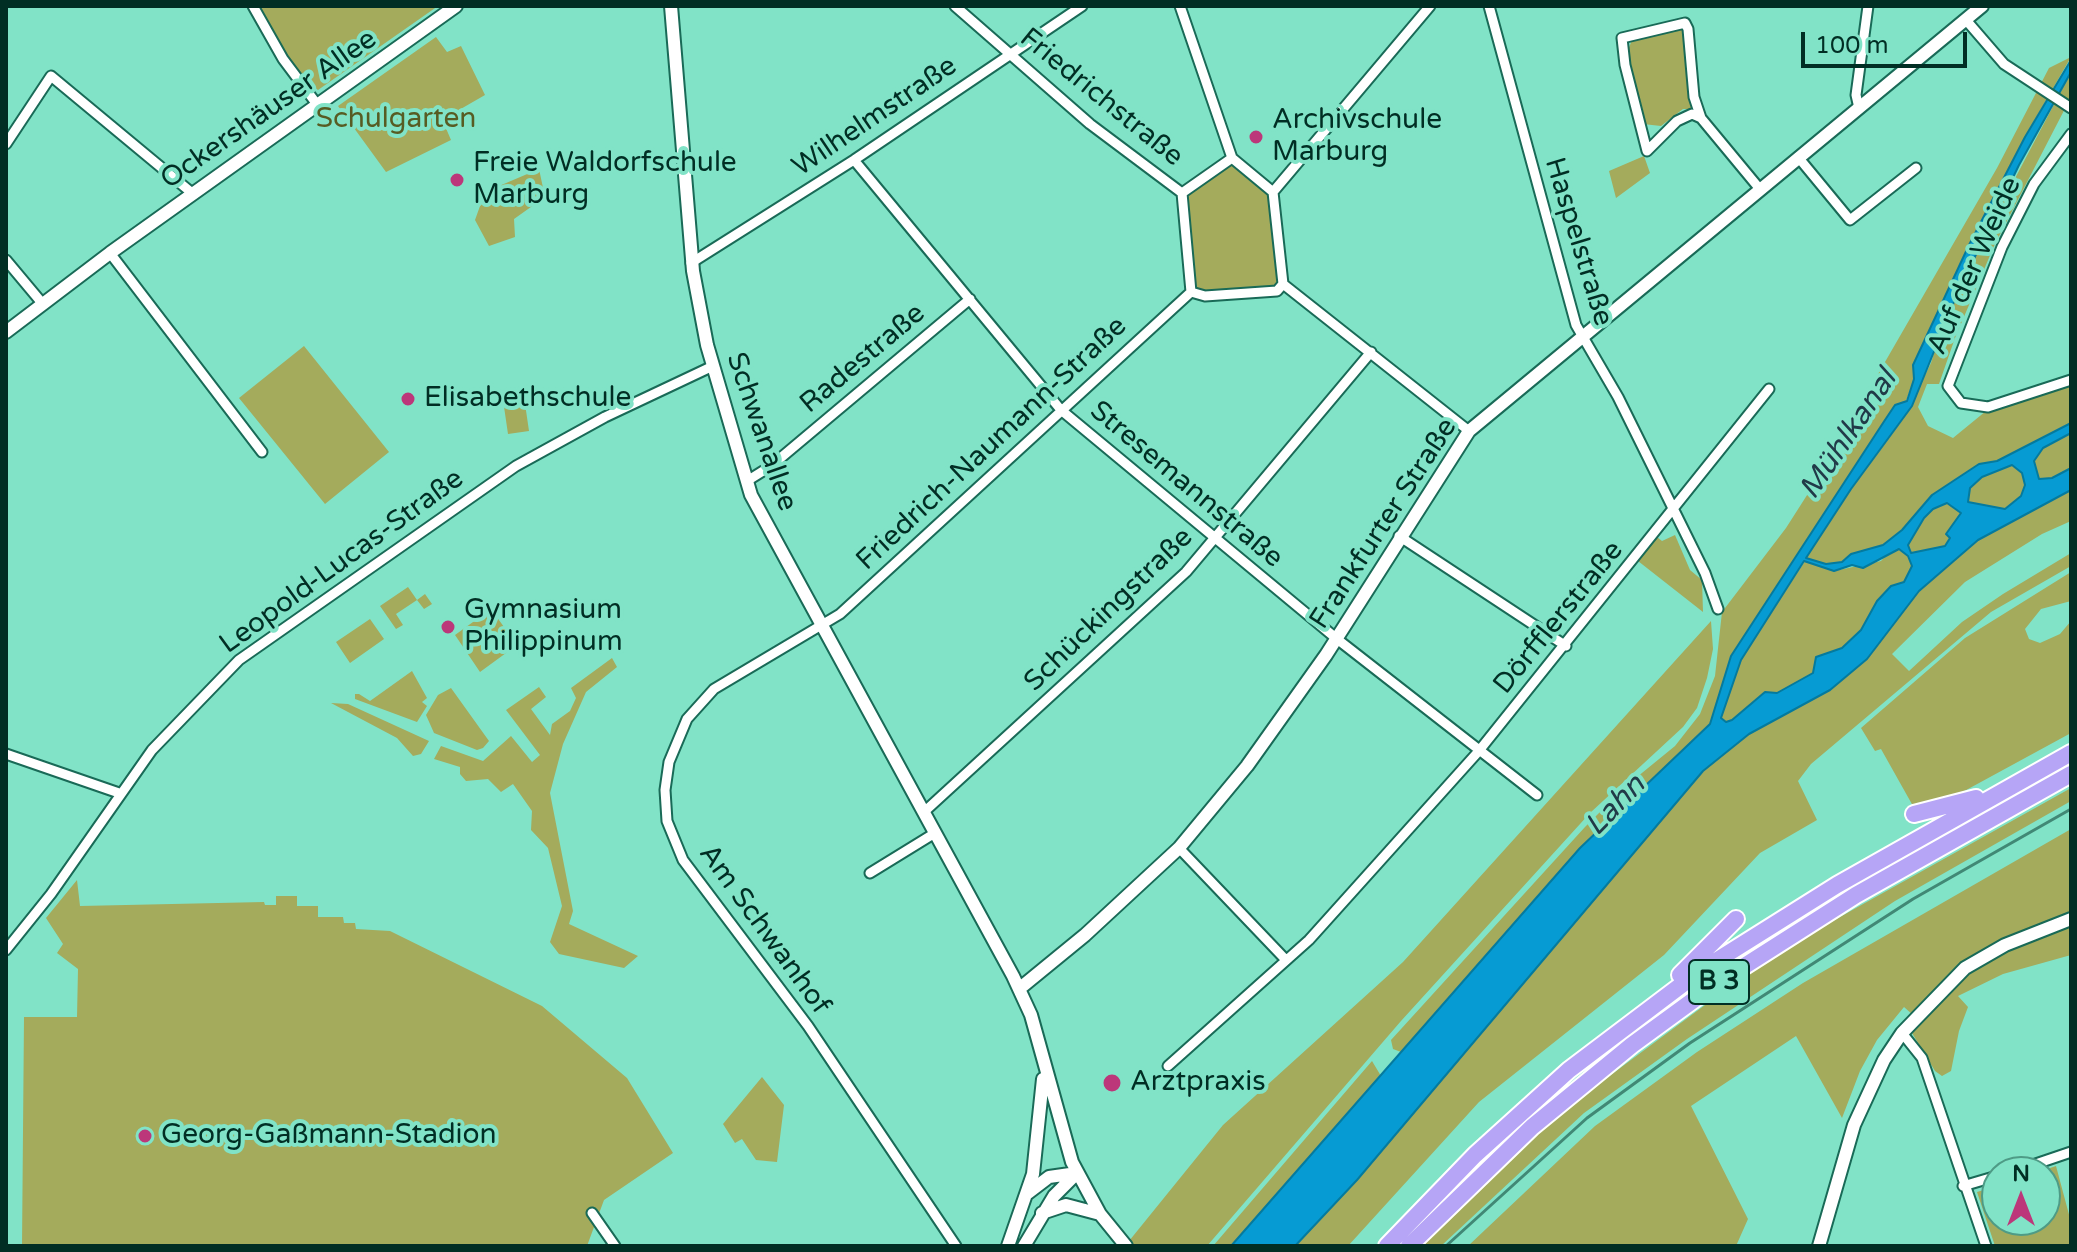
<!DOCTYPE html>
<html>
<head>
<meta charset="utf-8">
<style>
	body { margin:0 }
	#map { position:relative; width:2077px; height:1252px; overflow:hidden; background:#81e3c7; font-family:"Varela Round",sans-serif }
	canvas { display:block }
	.frame { position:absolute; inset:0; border:8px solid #012e24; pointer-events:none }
	.north { position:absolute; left:1981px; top:1156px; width:80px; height:80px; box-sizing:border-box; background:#81e3c7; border:2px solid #4e9b86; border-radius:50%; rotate:0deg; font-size:22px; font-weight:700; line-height:32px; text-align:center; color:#012e24 }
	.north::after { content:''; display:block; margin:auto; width:28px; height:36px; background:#bc377a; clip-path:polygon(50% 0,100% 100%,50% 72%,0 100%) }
	.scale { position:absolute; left:1801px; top:32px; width:166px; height:36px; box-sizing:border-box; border:4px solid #012e24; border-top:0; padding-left:10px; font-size:24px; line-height:28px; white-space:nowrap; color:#012e24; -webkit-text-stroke:6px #81e3c7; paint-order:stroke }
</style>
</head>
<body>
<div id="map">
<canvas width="2077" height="1252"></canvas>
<div class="frame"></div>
<div class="north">N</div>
<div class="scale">100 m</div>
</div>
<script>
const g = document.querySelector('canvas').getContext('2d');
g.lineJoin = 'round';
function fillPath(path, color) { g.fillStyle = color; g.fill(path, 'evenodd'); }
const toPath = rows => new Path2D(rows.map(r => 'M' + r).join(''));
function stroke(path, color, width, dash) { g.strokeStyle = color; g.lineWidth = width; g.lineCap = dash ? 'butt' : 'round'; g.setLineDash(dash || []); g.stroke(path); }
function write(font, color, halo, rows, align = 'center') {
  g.font = font + ' "Varela Round",sans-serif'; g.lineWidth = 8; g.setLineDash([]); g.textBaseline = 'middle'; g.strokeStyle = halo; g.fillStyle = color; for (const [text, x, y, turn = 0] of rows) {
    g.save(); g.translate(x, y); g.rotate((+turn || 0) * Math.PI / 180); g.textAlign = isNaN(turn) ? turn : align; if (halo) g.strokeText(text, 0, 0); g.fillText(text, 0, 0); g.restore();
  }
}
fillPath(toPath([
	[258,6,438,6,318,90,299,75],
	[1676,27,1687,32,1689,93,1695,109,1683,109,1661,126,1643,124,1626,55,1632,40],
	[436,37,447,52,461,46,485,95,452,114,455,119,445,126,451,140,386,172,338,106],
	[2071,57,2025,137,1969,245,1913,365,1914,379,1906,401,1895,405,1883,423,1731,656,1710,724,1580,848,1401,1052,1393,1049,1391,1040,1585,827,1626,786,1675,746,1700,714,1715,676,1722,612,1786,528,1878,384,1874,381,1997,168,2049,68],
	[2071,72,2071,97,1994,246,1955,338,1939,384,1927,384,1918,407,1928,426,1953,438,1986,411,2071,384,2071,423,1997,461,1979,464,1933,495,1902,530,1883,545,1851,554,1842,562,1826,564,1806,558,1851,489,1903,419,1931,363,1942,325,1980,245],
	[1644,156,1650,173,1616,198,1609,171],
	[1231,160,1270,193,1281,283,1277,290,1195,292,1185,194],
	[539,169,545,197,514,219,515,237,489,246,475,220,485,192],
	[304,346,389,452,325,504,239,398],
	[523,390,529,431,508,434,502,393],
	[2071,433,2071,468,2052,478,2039,479,2034,461,2043,448],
	[2012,465,2022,473,2025,485,2021,496,2005,509,1967,502,1970,488,1982,477],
	[2071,490,2071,521,2042,534,1965,582,1892,654,1909,671,1962,622,2003,594,2071,553,2071,566,1991,612,1811,764,1798,781,1817,820,1760,853,1664,955,1479,1102,1348,1246,1295,1246,1357,1180,1703,771,1749,734,1830,690,1867,659,1919,591,1978,540],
	[1947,503,1962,513,1945,546,1911,553,1908,545,1924,518,1933,509],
	[1675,535,1690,570,1702,580,1703,612,1638,561,1657,537,1662,541],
	[1899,549,1908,556,1912,566,1904,582,1891,586,1877,601,1861,630,1842,648,1816,657,1814,673,1777,693,1765,693,1732,720,1726,722,1721,718,1740,660,1805,561,1834,571,1881,561,1890,551],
	[2071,572,2071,601,2041,609,2025,629,2029,639,2040,643,2060,634,2071,621,2071,733,1957,795,1913,806,1881,749,1875,751,1861,728,1965,638],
	[408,587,417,600,425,594,432,604,424,609,417,600,396,614,403,625,396,629,380,606],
	[491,609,517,645,480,672,455,635],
	[370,619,384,639,350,663,336,642],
	[1711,621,1713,649,1707,678,1697,708,1683,727,1590,813,1401,1021,1207,1246,1125,1246,1223,1125,1403,962],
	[612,658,617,667,586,692,563,744,550,793,573,911,569,924,638,956,624,968,559,954,550,942,562,906,548,848,531,830,532,811,513,784,501,792,488,779,466,781,460,774,460,767,434,759,441,746,483,761,511,736,532,762,540,755,506,710,539,687,546,697,531,709,550,735,552,724,570,711,576,698,571,688],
	[412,671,427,698,422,702,427,706,417,722,355,699,355,694,359,694,370,701],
	[451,688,489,741,483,748,477,750,434,733,426,715,438,695],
	[331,703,348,704,429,741,421,754,413,756,397,738],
	[2071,788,2071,801,1895,901,1687,1039,1584,1113,1441,1246,1422,1246,1495,1172,1569,1106,1732,985,1822,927],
	[2071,829,2071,955,2003,974,1958,996,1968,1007,1959,1031,1951,1071,1942,1076,1935,1071,1912,1033,1922,1023,1904,1007,1877,1040,1860,1071,1842,1118,1796,1036,1691,1106,1748,1219,1736,1246,1468,1246,1595,1126,1697,1052,1803,983],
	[77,880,80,906,264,902,265,905,276,905,276,896,297,896,297,906,318,906,318,917,343,917,344,923,355,923,356,929,390,931,542,1006,627,1078,673,1153,604,1200,587,1246,22,1246,24,1017,77,1017,78,969,57,953,63,944,46,918],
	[1372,1061,1381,1076,1231,1246,1213,1246],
	[762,1077,784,1105,777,1162,756,1160,742,1139,735,1143,723,1124],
	[2056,1166,2071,1222,2071,1246,1995,1246,1977,1192,1997,1186,1997,1220,2045,1220,2045,1172,2038,1172]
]), '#a4ab5c');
const water = toPath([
	[2071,60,2071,72,2019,165,1958,292,1912,406,1851,489,1806,558,1826,564,1842,562,1851,554,1883,545,1902,530,1932,495,1979,464,1997,461,2071,423,2071,433,2043,448,2034,461,2039,479,2052,478,2071,468,2071,490,1978,540,1919,591,1867,659,1830,690,1749,734,1703,771,1357,1180,1295,1246,1231,1246,1580,848,1710,724,1731,656,1883,423,1895,405,1907,401,1914,379,1913,365,1969,245,2025,137,2071,60],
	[2012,465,2022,473,2025,485,2021,496,2005,509,1968,502,1970,488,1982,477,2012,465],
	[1947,503,1961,513,1946,534,1950,538,1945,546,1911,553,1908,545,1924,518,1933,509,1947,503],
	[1899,549,1908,556,1912,566,1904,582,1891,586,1877,601,1861,630,1842,648,1816,657,1813,673,1777,693,1765,692,1732,720,1726,722,1721,718,1741,660,1804,561,1834,571,1852,565,1863,568,1899,549]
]);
fillPath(water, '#069bd3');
stroke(water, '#047a9e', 2);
const street = toPath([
	[253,6,283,59,316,103],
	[955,6,1090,124,1182,193],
	[1180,6,1232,158],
	[1489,6,1576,325,1618,397,1705,573,1718,609],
	[1966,20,2004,64,2071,108],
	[1859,108,1856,95,1868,6],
	[1701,118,1692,114,1677,121,1647,151,1625,65,1622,38,1685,23,1688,29,1694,97,1701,118,1759,188],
	[2071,134,2034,184,2002,247,1948,386,1961,403,1988,407,2071,380],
	[6,144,51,76,192,193],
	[1798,157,1850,220,1916,168],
	[854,160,1061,410,1337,639,1537,795],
	[1273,192,1430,6],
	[110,253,262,452],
	[6,260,42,303],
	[691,263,854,160,1082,6],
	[1283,284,1469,431],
	[1191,292,1205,296,1277,291,1283,284,1273,192,1232,158],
	[1191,292,1182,193,1232,158],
	[747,481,771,466,970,299],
	[1399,536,1566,646],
	[6,754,119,793],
	[924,812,1186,572,1371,352],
	[1179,848,1285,959],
	[870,873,935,833],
	[6,950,51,894,152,750,239,660,516,466,605,417,713,366],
	[1902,1033,1922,1058,1986,1246],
	[1168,1066,1309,940,1478,752,1769,389],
	[2012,1172,2071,1152],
	[1963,1186,1997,1176],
	[592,1213,615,1246],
	[956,1246,808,1026,683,860,667,821,665,790,669,762,687,719,714,689,840,614,1191,292]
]);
const secondary = toPath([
	[671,6,693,271,707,345,751,495,1013,976,1031,1015,1072,1162,1100,1214,1126,1246],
	[6,332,110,253,456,6],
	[1019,989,1085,935,1179,848,1247,766,1326,655,1469,431,1982,6],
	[1028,1193,1049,1177,1077,1173],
	[1042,1213,1066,1205,1100,1214],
	[1008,1246,1033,1174,1043,1079],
	[1024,1246,1054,1196,1077,1173],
	[1819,1246,1854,1125,1884,1060,1902,1033,1965,968,2005,945,2071,919]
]);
const highway = toPath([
	[1914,814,1976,798],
	[1680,975,1736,919],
	[1387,1246,1475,1155,1569,1070,1700,971,1837,885,2071,753],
	[1409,1246,1532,1127,1632,1045,1710,988,1856,895,2071,774]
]);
stroke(street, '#196a57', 13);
stroke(secondary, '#196a57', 16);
stroke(highway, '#fff', 20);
stroke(street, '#fff', 9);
stroke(secondary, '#fff', 12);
stroke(highway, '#b6a5f6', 16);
stroke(toPath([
	[1446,1246,1587,1118,1690,1043,1913,899,2071,809]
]), '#418875', 3);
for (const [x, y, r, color] of [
	[1256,137,8,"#bc377a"],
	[457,180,8,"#bc377a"],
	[408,399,8,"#bc377a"],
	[448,627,8,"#bc377a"],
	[1112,1083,10,"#bc377a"],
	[145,1136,8,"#bc377a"]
]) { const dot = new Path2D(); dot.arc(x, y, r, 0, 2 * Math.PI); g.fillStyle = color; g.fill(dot); stroke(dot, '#81e3c7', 3); }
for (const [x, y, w] of [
	[1719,982,60]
]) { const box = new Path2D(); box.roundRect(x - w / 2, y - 22, w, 44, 6); g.fillStyle = '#81e3c7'; g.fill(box); stroke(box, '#012e24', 2); }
write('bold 26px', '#012e24', null, [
	["B 3",1719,982]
]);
write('28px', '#012e24', '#81e3c7', [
	["Friedrichstraße",1101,98,39],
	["Ockershäuser Allee",269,110,-35],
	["Wilhelmstraße",875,117,-34],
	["Haspelstraße",1578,242,73],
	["Auf der Weide",1975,266,-66],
	["Radestraße",863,359,-40],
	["Schwanallee",761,432,71],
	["Friedrich-Naumann-Straße",992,444,-43],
	["Stresemannstraße",1186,485,40],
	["Frankfurter Straße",1384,524,-57],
	["Leopold-Lucas-Straße",342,562,-36],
	["Schückingstraße",1109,610,-44],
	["Dörfflerstraße",1559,618,-51],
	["Am Schwanhof",764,930,54]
]);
write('28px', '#575c23', '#81e3c7', [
	["Schulgarten",396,120]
]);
write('28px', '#012e24', '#81e3c7', [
	["Archivschule",1272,121],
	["Marburg",1272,153],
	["Freie Waldorfschule",473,164],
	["Marburg",473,196],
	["Elisabethschule",424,399],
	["Gymnasium",464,611],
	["Philippinum",464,643],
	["Arztpraxis",1130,1083],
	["Georg-Gaßmann-Stadion",161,1136]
], 'left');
write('italic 30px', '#213a48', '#81e3c7', [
	["Mühlkanal",1849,435,-56],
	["Lahn",1616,806,-46]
]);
</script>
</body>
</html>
